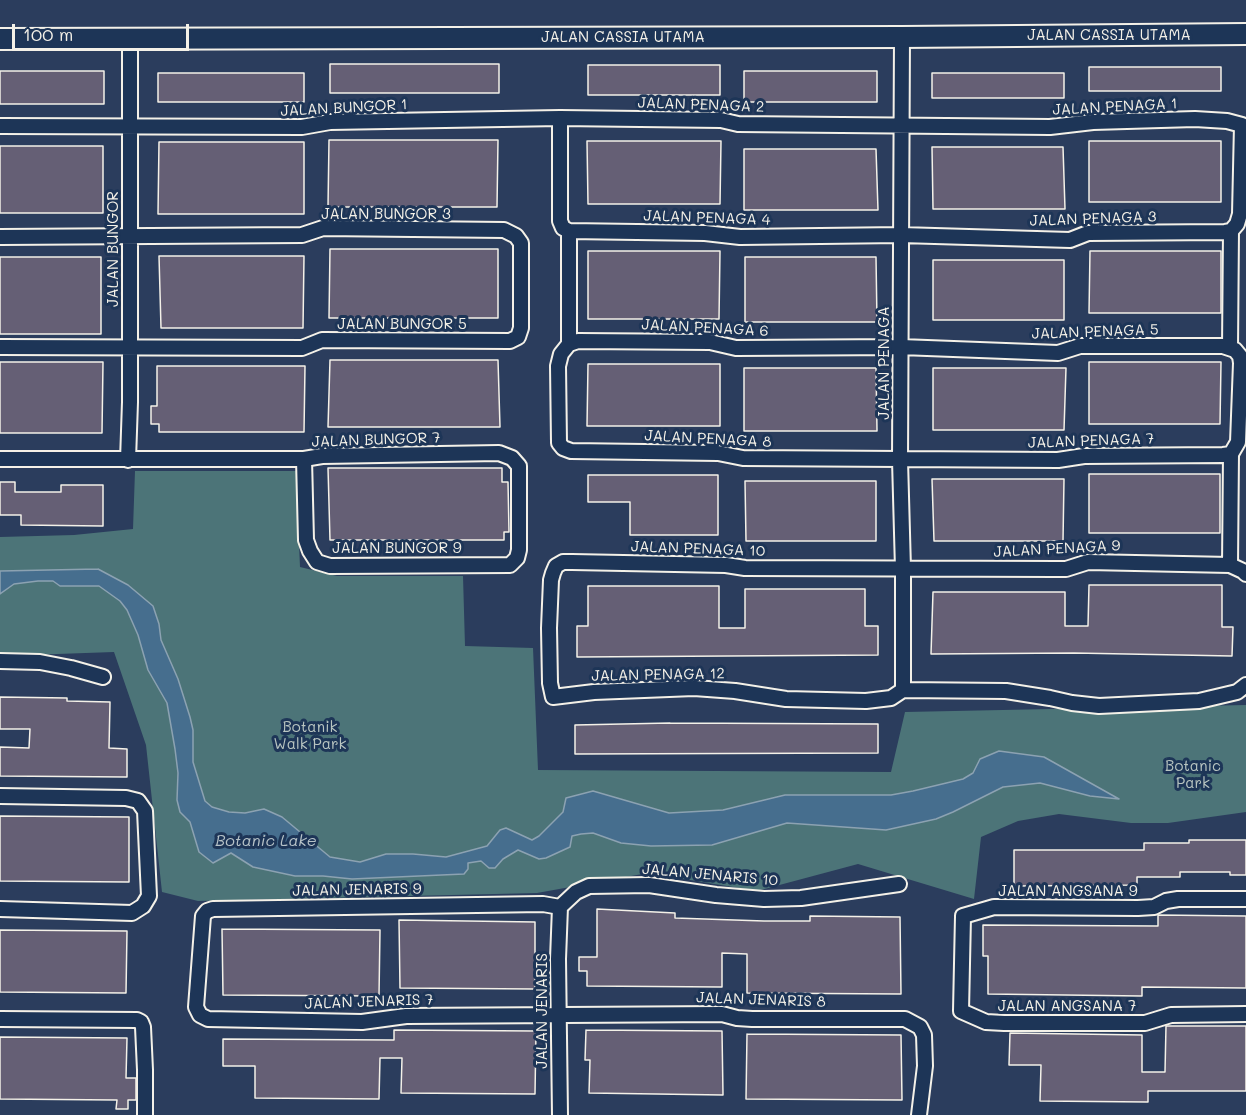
<!DOCTYPE html>
<html>
<head>
<meta charset="utf-8">
<style>
	body { margin:0 }
	#map { position:relative; width:1246px; height:1115px; overflow:hidden; background:#2b3d5d; font-family:Mali,sans-serif }
	canvas { display:block }
	.scale { position:absolute; left:12px; top:24px; width:177px; height:27px; box-sizing:border-box; border:3px solid #f4f1e8; border-top:0; padding-left:8px; font-size:18px; line-height:21px; white-space:nowrap; color:#f4f1e8; -webkit-text-stroke:4px #1d3557; paint-order:stroke }
</style>
</head>
<body>
<div id="map">
<canvas width="1246" height="1115"></canvas>
<div class="scale">100 m</div>
</div>
<script>
const g = document.querySelector('canvas').getContext('2d');
g.lineJoin = 'round';
function fillPath(path, color) { g.fillStyle = color; g.fill(path, 'evenodd'); }
const toPath = rows => new Path2D(rows.map(r => 'M' + r).join(''));
function stroke(path, color, width, dash) { g.strokeStyle = color; g.lineWidth = width; g.lineCap = dash ? 'butt' : 'round'; g.setLineDash(dash || []); g.stroke(path); }
function write(font, color, halo, rows, align = 'center') {
  g.font = font + ' Mali,sans-serif'; g.lineWidth = 6; g.setLineDash([]); g.textBaseline = 'middle'; g.strokeStyle = halo; g.fillStyle = color; for (const [text, x, y, turn = 0] of rows) {
    g.save(); g.translate(x, y); g.rotate((+turn || 0) * Math.PI / 180); g.textAlign = isNaN(turn) ? turn : align; if (halo) g.strokeText(text, 0, 0); g.fillText(text, 0, 0); g.restore();
  }
}
fillPath(toPath([
	[135,471,296,471,300,567,337,576,463,576,465,646,533,648,538,770,891,772,905,712,1246,705,1246,812,1168,823,1131,823,1059,814,1018,821,981,837,974,899,858,864,757,891,648,873,537,893,198,901,162,892,146,745,114,652,0,656,0,537,74,535,133,529]
]), '#4c7478');
const water = toPath([
	[98,569,128,585,153,606,159,624,161,640,178,679,190,717,193,730,193,762,205,801,212,807,229,812,245,813,264,809,282,817,330,857,360,862,386,854,413,854,446,857,487,846,500,830,506,828,532,840,539,836,563,812,566,798,593,791,669,813,723,810,785,795,891,795,913,791,963,779,973,773,980,759,999,751,1044,757,1119,799,1090,796,1040,783,1003,787,953,812,936,819,886,830,787,823,712,845,651,846,621,843,593,833,581,834,572,836,570,847,546,858,539,859,518,850,503,859,495,868,489,868,481,861,468,863,468,869,464,874,352,879,323,876,295,876,253,867,231,853,213,863,199,852,190,822,180,812,177,800,178,773,175,749,167,703,148,670,138,635,127,610,120,601,99,586,60,586,53,581,38,581,14,584,0,594,0,571,98,569]
]);
fillPath(water, '#466e8e');
stroke(water, '#8ca2b2', 1.5);
const building = toPath([
	[330,64,499,64,499,93,330,93,330,64],
	[588,65,720,65,720,95,588,95,588,65],
	[1089,67,1221,67,1221,91,1089,91,1089,67],
	[0,71,104,71,104,104,0,104,0,71],
	[744,71,877,71,877,102,744,102,744,71],
	[158,73,304,73,304,102,158,102,158,73],
	[932,73,1064,73,1064,98,932,98,932,73],
	[329,140,498,140,497,207,328,207,329,140],
	[587,141,721,141,720,204,588,204,587,141],
	[1089,141,1221,141,1221,202,1089,202,1089,141],
	[159,142,304,142,304,214,158,214,159,142],
	[0,146,103,146,103,213,0,213,0,146],
	[932,147,1063,147,1065,209,933,209,932,147],
	[744,149,876,149,878,210,744,210,744,149],
	[330,249,498,249,498,318,329,318,330,249],
	[588,251,720,251,719,319,588,319,588,251],
	[1090,251,1221,251,1221,313,1089,313,1090,251],
	[159,256,304,256,303,328,161,328,159,256],
	[0,257,101,257,101,334,0,334,0,257],
	[745,257,876,257,877,322,745,322,745,257],
	[933,260,1064,260,1064,320,933,320,933,260],
	[330,360,498,360,500,427,328,427,330,360],
	[0,362,103,362,102,433,0,433,0,362],
	[1089,362,1221,362,1220,424,1089,424,1089,362],
	[588,364,720,364,720,426,587,426,588,364],
	[157,366,305,366,304,432,159,432,159,424,151,424,151,406,157,406,157,366],
	[744,368,876,368,877,431,744,431,744,368],
	[933,368,1066,368,1064,430,933,430,933,368],
	[328,468,502,468,502,482,508,482,509,532,504,532,504,540,330,540,328,468],
	[1089,474,1220,474,1220,533,1089,533,1089,474],
	[588,475,718,475,718,535,630,535,630,502,588,502,588,475],
	[932,479,1064,479,1063,541,934,541,932,479],
	[745,481,876,481,876,541,746,541,745,481],
	[0,482,15,482,15,492,61,492,61,485,103,485,103,526,21,525,21,515,0,515,0,482],
	[1089,585,1222,585,1222,627,1233,627,1232,656,1074,653,931,654,933,592,1065,592,1065,626,1088,626,1089,585],
	[588,586,719,586,719,628,745,628,745,589,865,589,865,626,878,626,878,655,577,657,577,626,588,626,588,586],
	[0,697,67,698,67,701,110,702,109,748,127,749,127,777,0,776,0,747,29,748,30,729,0,729,0,697],
	[670,723,878,724,878,753,575,754,575,725,670,723],
	[0,816,129,817,129,882,0,881,0,816],
	[1189,840,1246,840,1246,875,1230,875,1230,872,1180,872,1180,877,1137,877,1137,885,1014,886,1014,850,1144,850,1144,843,1189,843,1189,840],
	[597,909,675,913,675,918,764,921,810,921,810,916,900,917,901,994,747,993,747,954,722,953,722,987,587,986,587,971,579,971,579,957,597,957,597,909],
	[1158,915,1246,916,1246,988,1142,987,1142,996,988,994,988,956,983,956,983,925,1158,926,1158,915],
	[399,920,535,922,535,989,400,988,399,920],
	[222,929,380,930,379,996,223,995,222,929],
	[0,930,127,931,126,993,0,992,0,930],
	[1166,1026,1246,1026,1246,1091,1148,1091,1148,1102,1040,1101,1041,1065,1009,1065,1010,1033,1142,1035,1142,1072,1165,1072,1166,1026],
	[394,1030,536,1031,535,1094,401,1093,402,1058,380,1058,379,1099,255,1098,255,1066,223,1066,223,1039,394,1040,394,1030],
	[586,1030,722,1031,723,1095,589,1093,590,1060,585,1060,586,1030],
	[747,1034,901,1035,902,1100,746,1099,747,1034],
	[0,1037,127,1038,126,1078,136,1078,136,1100,128,1100,128,1109,116,1109,117,1100,0,1099,0,1037]
]);
fillPath(building, '#655f75');
stroke(building, '#f4f1e8', 1.5);
const street = toPath([
	[902,37,900,460,903,569,903,690],
	[560,118,721,120,738,124,1050,127,1093,122,1195,119,1227,121,1242,125,1240,214,1237,224,1231,231,1225,232,1088,233,1070,240,901,235,740,237,705,233,569,231,563,228,560,221,560,118],
	[0,126,302,127,330,122,560,118],
	[0,237,302,235,323,228,504,230,516,236,521,243,521,328,518,337,510,341,322,340,302,348,0,347],
	[578,341,710,342,736,348,901,347,1058,353,1080,346,1223,346,1235,350,1240,356,1241,363,1238,442,1231,454,1223,455,1084,456,1058,460,743,458,718,453,571,451,563,448,559,443,558,366,561,354,569,344,578,341],
	[569,344,569,231],
	[1230,348,1231,231],
	[0,459,304,459,322,456,499,453,512,458,519,466,519,550,517,558,510,565,330,566,317,562,310,551,306,540,304,459],
	[128,460,130,402,130,38],
	[1230,565,1231,454],
	[0,661,40,662,71,668,103,677],
	[903,690,891,698,866,701,786,699,735,691,694,688,594,692,553,697,550,683,549,628,551,580,553,573,556,566,563,562,572,562,726,565,745,568,1056,569,1066,569,1088,562,1230,565,1243,571,1246,574],
	[903,690,1006,691,1050,698,1072,703,1099,706,1199,701,1237,692,1246,685],
	[0,796,126,798,138,801,145,811,149,896,143,906,132,913,0,909],
	[1246,899,1178,899,1166,901,1154,907,1138,908,994,907,963,916,961,1011,986,1022,1004,1023,1145,1023,1171,1015,1246,1014],
	[560,907,543,904,213,909,207,911,203,916,196,1007,200,1015,208,1019,362,1022,406,1016,722,1014,737,1018,752,1019,905,1019,920,1027,924,1035,925,1066,919,1115],
	[560,907,576,892,589,886,649,885,716,895,764,899,801,898,899,884],
	[560,907,558,959,560,1115],
	[0,1019,137,1020,141,1022,143,1027,145,1070,145,1115]
]);
const secondary = toPath([
	[0,39,902,37,1246,34]
]);
stroke(street, '#f4f1e8', 18);
stroke(secondary, '#f4f1e8', 24);
stroke(street, '#1d3557', 14);
stroke(secondary, '#1d3557', 20);
write('15px', '#f4f1e8', '#1d3557', [
	["JALAN CASSIA UTAMA",1109,35],
	["JALAN CASSIA UTAMA",623,37],
	["JALAN PENAGA 2",701,105,2],
	["JALAN PENAGA 1",1115,107,-3],
	["JALAN BUNGOR 1",344,108,-3],
	["JALAN BUNGOR 3",386,214],
	["JALAN PENAGA 4",707,218,2],
	["JALAN PENAGA 3",1093,219,-2],
	["JALAN BUNGOR",113,249,-90],
	["JALAN BUNGOR 5",402,324],
	["JALAN PENAGA 6",705,328,3],
	["JALAN PENAGA 5",1095,332,-2],
	["JALAN PENAGA",884,363,-90],
	["JALAN PENAGA 8",708,439,3],
	["JALAN BUNGOR 7",376,440,-2],
	["JALAN PENAGA 7",1091,441,-2],
	["JALAN BUNGOR 9",397,548],
	["JALAN PENAGA 10",698,549,2],
	["JALAN PENAGA 9",1057,549,-3],
	["JALAN PENAGA 12",658,675,-1],
	["JALAN JENARIS 10",710,875,5],
	["JALAN JENARIS 9",357,890,-1],
	["JALAN ANGSANA 9",1068,891],
	["JALAN JENARIS 8",761,1000,2],
	["JALAN JENARIS 7",369,1002,-2],
	["JALAN ANGSANA 7",1067,1006],
	["JALAN JENARIS",542,1011,-90]
]);
write('15px', '#b9c5c1', '#1d3557', [
	["Botanik",310,727],
	["Walk Park",310,744],
	["Botanic",1193,766],
	["Park",1193,783]
]);
write('italic 16px', '#b7c3c8', '#1d3557', [
	["Botanic Lake",266,841]
]);
</script>
</body>
</html>
